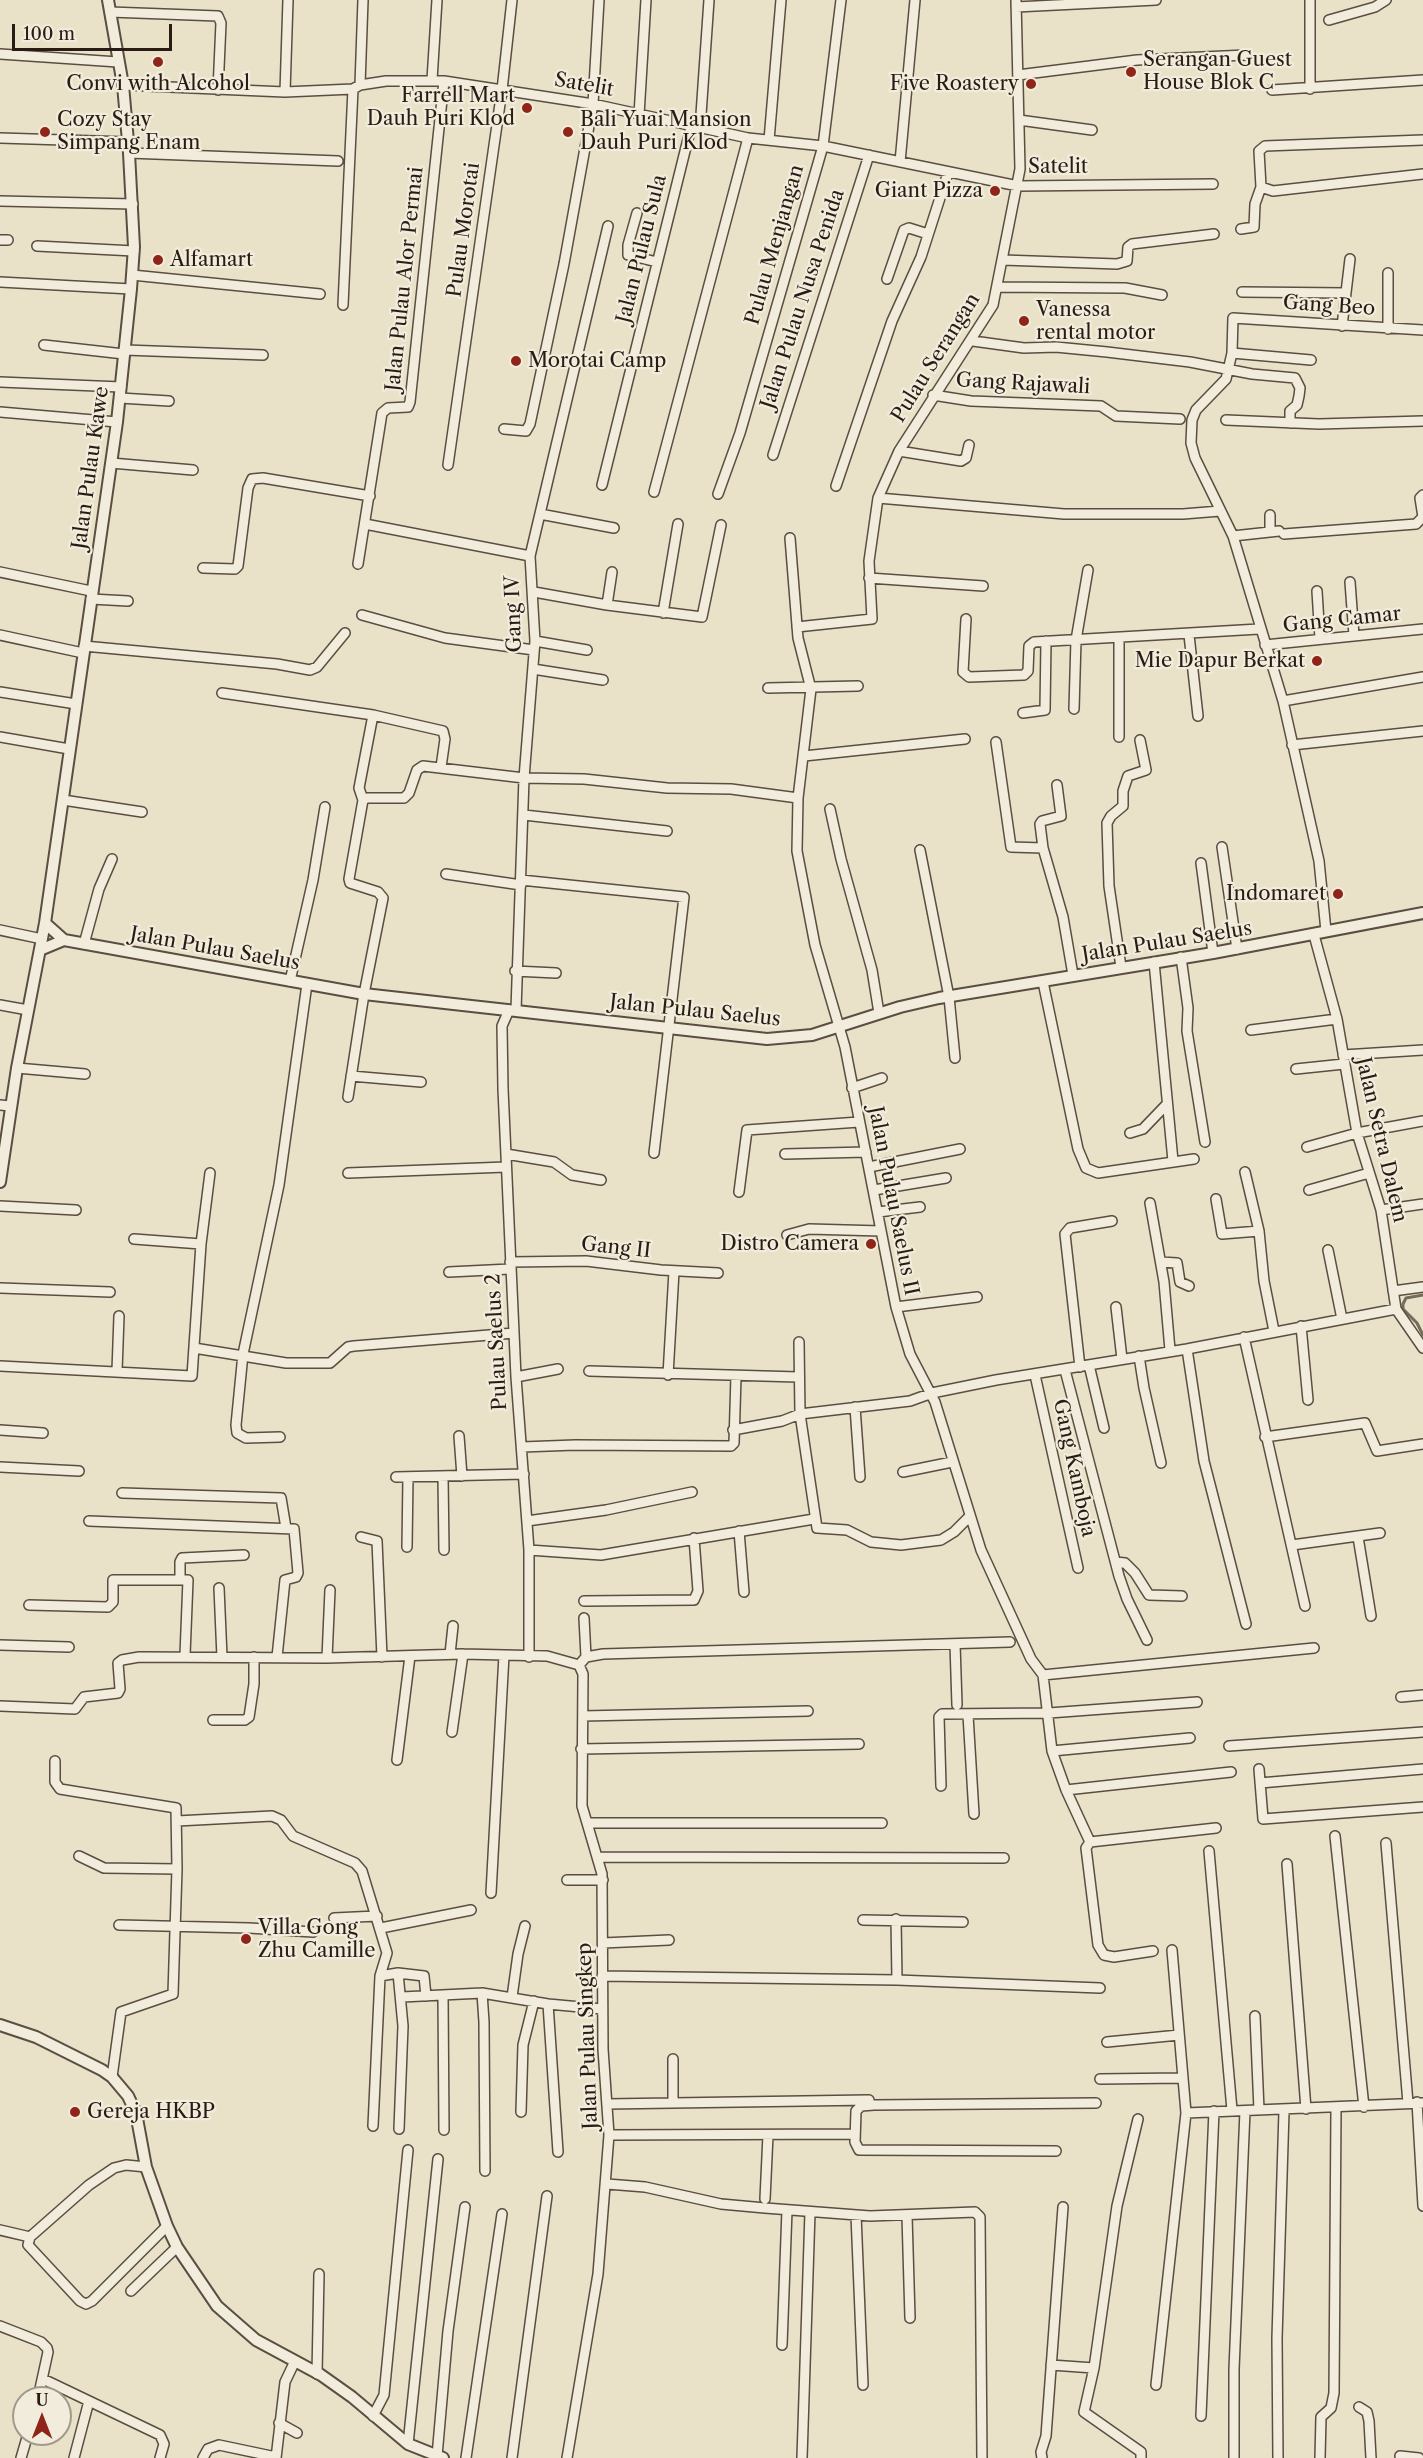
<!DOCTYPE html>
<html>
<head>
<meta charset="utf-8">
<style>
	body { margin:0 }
	#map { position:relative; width:1423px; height:2458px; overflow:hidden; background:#eae2c8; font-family:"Libre Caslon Text",serif }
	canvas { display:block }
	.north { position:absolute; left:12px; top:2386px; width:60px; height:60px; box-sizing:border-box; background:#f1ecdb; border:2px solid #a1998c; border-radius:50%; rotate:0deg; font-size:16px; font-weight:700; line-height:24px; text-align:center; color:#2a1c15 }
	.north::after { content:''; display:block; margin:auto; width:21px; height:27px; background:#8f2418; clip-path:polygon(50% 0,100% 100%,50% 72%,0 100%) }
	.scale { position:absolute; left:12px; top:24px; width:160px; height:27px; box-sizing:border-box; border:3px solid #2a1c15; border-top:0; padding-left:8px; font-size:18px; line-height:21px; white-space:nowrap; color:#2a1c15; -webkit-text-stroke:4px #f1ecdb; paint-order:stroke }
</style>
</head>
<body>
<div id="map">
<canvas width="1423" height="2458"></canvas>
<div class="north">U</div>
<div class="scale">100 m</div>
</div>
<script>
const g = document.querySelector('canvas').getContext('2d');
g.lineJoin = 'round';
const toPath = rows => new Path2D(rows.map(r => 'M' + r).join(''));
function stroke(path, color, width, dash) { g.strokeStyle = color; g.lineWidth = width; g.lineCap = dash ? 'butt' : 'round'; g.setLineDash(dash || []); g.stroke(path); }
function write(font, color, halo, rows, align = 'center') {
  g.font = font + ' "Libre Caslon Text",serif'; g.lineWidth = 4.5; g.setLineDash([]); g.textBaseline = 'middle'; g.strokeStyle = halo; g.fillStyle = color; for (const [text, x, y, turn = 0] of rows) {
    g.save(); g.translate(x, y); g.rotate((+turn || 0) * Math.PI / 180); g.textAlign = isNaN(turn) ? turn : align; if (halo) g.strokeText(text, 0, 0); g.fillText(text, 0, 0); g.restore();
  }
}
stroke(toPath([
	[1423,1295,1406,1298,1403,1304,1403,1309,1417,1323,1423,1335]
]), '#766b5c', 3);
const minor = toPath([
	[1016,7,1156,0],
	[110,12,218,16,221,23,218,90],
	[1329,20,1375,7,1386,0],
	[0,54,118,62],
	[1018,75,1137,60,1246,55],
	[432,80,437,0],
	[123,85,285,92,353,89,360,85,386,81,444,81,593,104,748,138,823,146,1018,186,1213,184],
	[360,85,363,0],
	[1310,89,1310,0],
	[1272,90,1423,80],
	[285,92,288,0],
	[639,115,646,0],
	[1019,120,1092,130],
	[700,129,709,0],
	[0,138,128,142],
	[769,140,781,0],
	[129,153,338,161],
	[900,162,915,0],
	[1261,187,1273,191,1423,174],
	[0,201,133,204],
	[637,213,628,245,628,255,657,262],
	[1241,229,1254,227,1255,204,1261,187,1259,151,1265,146,1423,140],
	[0,240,8,240],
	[37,246,134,251],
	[1003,260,1117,264,1127,261,1128,247,1132,244,1214,234],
	[1388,273,1388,329],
	[132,275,320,294],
	[887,279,904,230,909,228,928,234],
	[0,282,131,289],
	[998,287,1125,288,1162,295],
	[1242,292,1346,293],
	[343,305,353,89],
	[1342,326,1350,259],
	[973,341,1024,348,1056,347,1107,352,1190,362,1252,374,1295,378,1300,388,1299,396,1297,405,1290,411,1290,423],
	[44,345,124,354],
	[125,350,263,355],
	[1232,353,1311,360],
	[0,382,121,387],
	[933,395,971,401,1101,406,1116,416,1180,419],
	[120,398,169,401],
	[0,412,117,422],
	[1226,420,1319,424,1423,421],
	[504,429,526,431,530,424,564,264,593,104,599,0],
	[899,451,961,461,966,458,969,445],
	[773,455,869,155],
	[111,463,193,470],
	[448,465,502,90,512,0],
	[602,485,691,127],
	[836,486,892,321,921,257,948,173],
	[654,492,748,138],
	[718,494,740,433,823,146,841,0],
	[878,498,1064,514,1183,514,1220,511],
	[540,514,614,528],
	[1270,515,1270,531],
	[365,524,530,556],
	[1284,534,1416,524,1423,517,1420,498,1423,495],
	[1233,536,1279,531],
	[790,538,798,638,811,689,798,798,797,851,815,945,845,1047,896,1307,910,1354,935,1402,981,1550,1031,1659,1043,1675,1052,1751,1066,1790,1090,1842],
	[358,564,382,413,388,408,408,407,410,402,444,81],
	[203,568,235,569,238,566,248,488,252,479,263,478,370,496],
	[0,572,91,591],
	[869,578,983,586],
	[1350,582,1354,636],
	[1317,591,1320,639],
	[534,592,607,605,702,617,721,525],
	[91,599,128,601],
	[607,605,612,572],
	[663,613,678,524],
	[362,615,445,638,534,650],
	[966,619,963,672,969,677,1024,675,1028,671,1029,646,1034,642,1259,629],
	[797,627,872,619,869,561,878,498,899,451,993,305,1020,169,1016,0],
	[0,635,83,653],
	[1189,635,1198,716],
	[1119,638,1119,737],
	[535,641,587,650],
	[1265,645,1423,629],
	[84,646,277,664,310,670,317,667,345,633],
	[533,669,603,680],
	[768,688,858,686],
	[0,692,76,704],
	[222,693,373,715,443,731,445,739,441,767],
	[1283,701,1423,677],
	[1074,709,1076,640,1088,570],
	[1023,713,1045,710,1046,641],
	[0,737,69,749],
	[996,742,1011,847,1043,848],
	[1292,745,1423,731],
	[804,756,965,739],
	[1057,785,1061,816,1042,821,1040,824,1043,848,1063,917,1073,975],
	[63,800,142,812],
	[363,800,367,798,404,798,409,793,417,770,423,766,524,778,584,779,667,788,731,789,798,798],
	[830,809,841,859,872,970,879,1013],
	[524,815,667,831],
	[1222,847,1237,949],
	[920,850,949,997,955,1058],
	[1201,863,1213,953],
	[446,874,521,885],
	[521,880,684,897,654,1153],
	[0,930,42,939],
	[1326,931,1319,861,1283,701,1233,536,1195,458,1191,443,1192,420,1196,410,1226,379,1232,353,1233,318,1423,330],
	[1314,935,1337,1019,1357,1133,1381,1210,1396,1309,1423,1348],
	[84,944,99,889,112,859],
	[1181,957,1188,1008,1187,1031,1205,1142],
	[1154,962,1173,1161],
	[1121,967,1109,886,1107,823,1111,816,1123,806,1123,791,1128,776,1146,770,1140,740],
	[515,971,556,973],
	[290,981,313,880,325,807],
	[1043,982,1078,1149,1086,1168,1098,1173,1194,1159],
	[0,1005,28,1010],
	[509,1010,502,1026,503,1089,516,1377,529,1550,529,1657],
	[516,1010,524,778,535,641,530,556,608,226],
	[1251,1030,1337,1019],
	[1343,1055,1423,1050],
	[17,1068,85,1074],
	[1296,1069,1344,1064],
	[351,1076,421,1082],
	[852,1088,882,1078],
	[348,1097,364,994,383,898,378,892,350,883,349,879,363,800,359,788,373,715],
	[0,1105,10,1106],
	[1130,1133,1143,1129,1167,1104],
	[1307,1147,1357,1133,1423,1121],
	[506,1154,554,1162,572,1175,601,1180],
	[785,1154,866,1152],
	[869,1167,960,1149],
	[1245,1172,1259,1231,1264,1281,1274,1331],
	[348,1173,506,1167],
	[874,1190,946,1178],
	[1309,1190,1369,1173],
	[739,1192,747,1130,859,1122],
	[1216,1199,1222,1234,1259,1231],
	[1150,1203,1164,1282,1170,1350],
	[0,1206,76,1210],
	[1381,1210,1423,1204],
	[878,1212,920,1207],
	[787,1235,809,1229,881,1231],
	[134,1239,201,1244],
	[1328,1250,1342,1319],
	[510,1262,586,1261,661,1270,718,1273],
	[1161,1262,1177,1263,1180,1282,1189,1286],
	[449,1272,510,1269],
	[0,1288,110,1292],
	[1393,1291,1423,1287],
	[896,1307,977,1297],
	[1116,1307,1122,1359],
	[1301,1326,1308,1400],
	[1244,1337,1305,1606],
	[799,1342,800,1414,817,1528,847,1530,871,1542,901,1545,941,1540,954,1532,969,1517],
	[194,1348,286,1363,330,1363,348,1347,354,1346,514,1333],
	[1187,1349,1204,1461,1246,1624],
	[1139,1356,1144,1388,1161,1463],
	[1089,1365,1104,1428],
	[0,1366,192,1376,201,1244,210,1173],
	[1080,1367,1065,1234,1070,1228,1112,1221],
	[1065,1370,1119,1576,1127,1599,1147,1640],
	[117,1371,119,1316],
	[589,1371,798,1377],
	[668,1375,674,1271],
	[1035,1375,1078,1568],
	[516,1377,558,1369],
	[855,1407,860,1477],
	[0,1430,43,1433],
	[733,1430,782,1421,800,1414,910,1401,932,1393,996,1380,1187,1349,1396,1309],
	[459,1436,462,1476],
	[280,1437,246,1438,237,1433,236,1425,243,1354,279,1185,307,984],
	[1265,1437,1365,1423,1377,1451,1423,1444],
	[522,1447,575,1445,731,1446,734,1443,736,1376],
	[0,1467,79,1471],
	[903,1472,952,1462],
	[396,1477,524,1474],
	[443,1477,444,1550],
	[122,1493,281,1498,286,1528],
	[89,1521,294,1529,298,1573,296,1577,285,1580,277,1657],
	[527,1521,606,1510,692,1492],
	[739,1531,744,1592],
	[361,1537,377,1541,382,1657],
	[1358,1537,1371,1616],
	[1292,1545,1380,1533],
	[407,1547,408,1477],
	[529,1550,601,1555,814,1519],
	[1116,1562,1125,1563,1135,1573,1149,1595,1182,1596],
	[180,1580,180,1562,182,1558,244,1555],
	[219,1588,222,1657],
	[584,1601,694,1600,698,1591,694,1538],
	[29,1605,108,1607,113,1602,113,1580,188,1580,185,1655],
	[584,1618,586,1657],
	[955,1644,957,1705],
	[0,1645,69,1647],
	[450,1654,453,1626],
	[327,1658,330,1590],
	[579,1665,586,1657,603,1654,1010,1642],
	[1043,1675,1314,1648],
	[1401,1697,1423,1695],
	[0,1706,75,1709,84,1697,118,1693,120,1689,118,1663,122,1660,139,1657,327,1658,463,1654,547,1656,579,1665,583,1674,582,1806,602,1874,603,2049,609,2135,598,2274,567,2458],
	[968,1715,974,1814],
	[583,1716,808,1711],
	[213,1720,245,1720,249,1717,254,1684,254,1657],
	[452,1732,463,1654],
	[1229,1746,1423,1732],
	[581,1749,859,1744],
	[1052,1751,1190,1738],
	[397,1760,410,1656],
	[55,1761,55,1782,60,1789,176,1808,177,1869,173,1994,121,2012,112,2077],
	[1259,1769,1263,1819,1423,1807],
	[1260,1783,1423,1769],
	[941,1786,939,1717,942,1714,1049,1713,1197,1702],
	[1066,1790,1231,1772],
	[177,1821,272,1816,281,1820,293,1836,355,1863,362,1871,387,1953,380,1976,373,2126],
	[587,1823,882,1823],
	[1335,1836,1364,2107],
	[1090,1842,1086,1848,1098,1945,1104,1955,1114,1957,1153,1951],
	[1090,1842,1216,1828],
	[1386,1843,1408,2103],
	[1209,1851,1232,2110],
	[79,1856,104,1868,177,1869],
	[598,1857,1004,1858],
	[1287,1864,1306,2109],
	[567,1880,603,1880],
	[491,1893,504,1655],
	[334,1918,377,1916],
	[896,1919,897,1980],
	[863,1920,963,1922],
	[119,1925,249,1928,313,1932],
	[381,1928,471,1910],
	[603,1943,669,1940],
	[398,1973,403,2026,399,2129],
	[380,1976,398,1973,424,1976,426,1996],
	[602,1976,897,1980,1100,1988],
	[482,1993,484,2022,485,2171],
	[443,1996,444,2130],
	[402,1997,482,1993,548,2004,602,2009],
	[512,1997,518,1954,525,1926],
	[548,2004,558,2152],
	[1255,2016,1259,2110],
	[1107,2042,1179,2035],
	[673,2059,673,2102],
	[1100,2079,1182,2078],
	[1417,2102,1423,2206],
	[607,2104,869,2100],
	[521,2112,523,2045,534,2001],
	[1186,2113,1423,2103],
	[1138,2119,1117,2206,1094,2368,1084,2412,1141,2452,1141,2458],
	[609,2135,855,2134],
	[1056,2151,859,2150,855,2142,856,2111,861,2106,874,2105,1096,2103],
	[146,2167,126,2165,114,2168,89,2185,30,2237,28,2245,80,2301,86,2304,92,2301,167,2226],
	[607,2184,645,2187,721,2204,765,2208,870,2216,975,2212,980,2217,982,2458],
	[765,2199,768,2135],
	[856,2215,863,2385],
	[907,2216,910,2318],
	[0,2230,30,2237],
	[131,2291,177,2247],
	[0,2326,41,2342,47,2348,48,2352,38,2398],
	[782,2345,787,2210],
	[1051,2365,1094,2368],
	[317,2374,319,2274],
	[43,2379,160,2435,164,2444,160,2458],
	[1156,2385,1186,2113,1172,1950],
	[1359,2407,1367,2412,1369,2421,1371,2458],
	[373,2416,384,2395,408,2150],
	[1201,2416,1214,2111],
	[279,2423,297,2433],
	[408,2444,438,2159],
	[437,2456,448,2331,465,2207],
	[1400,2456,1419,2458],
	[21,2458,28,2434],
	[74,2458,89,2401],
	[203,2458,208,2449,219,2445,276,2457],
	[276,2458,285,2382,295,2361],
	[466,2458,502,2214],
	[512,2458,547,2196],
	[802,2458,810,2212],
	[1042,2458,1041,2452,1046,2436,1063,2207],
	[1234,2458,1234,2369,1245,2111],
	[1278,2458,1277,2338,1284,2111],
	[1320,2458,1321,2417,1331,2408,1334,2393,1336,2108]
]);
const tertiary = toPath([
	[45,923,64,940],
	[40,950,64,940,364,994,767,1039,812,1035,900,1007,939,998,1213,953,1423,913],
	[0,1182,17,1068,45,923,117,422,131,289,134,247,129,153,123,85,108,0],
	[0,2025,36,2037,102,2070,112,2077,128,2096,136,2113,146,2167,167,2226,177,2247,217,2306,256,2340,321,2375,352,2397,408,2444,443,2458]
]);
stroke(minor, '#5a4e42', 12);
stroke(tertiary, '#5a4e42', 14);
stroke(minor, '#f1ecdb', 9);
stroke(tertiary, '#f1ecdb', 10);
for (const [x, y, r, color] of [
	[158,62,6,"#8f2418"],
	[1131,72,6,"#8f2418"],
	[1031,84,6,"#8f2418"],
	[527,108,6,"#8f2418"],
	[45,132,6,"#8f2418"],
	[568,132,6,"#8f2418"],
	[995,191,6,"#8f2418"],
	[158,260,6,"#8f2418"],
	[1024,321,6,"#8f2418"],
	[516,361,6,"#8f2418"],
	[1317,661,6,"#8f2418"],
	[1338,894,6,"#8f2418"],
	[871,1244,6,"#8f2418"],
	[246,1939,6,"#8f2418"],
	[75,2112,6,"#8f2418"]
]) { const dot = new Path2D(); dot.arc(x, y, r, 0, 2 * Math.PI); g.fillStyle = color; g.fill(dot); stroke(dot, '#f1ecdb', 2); }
write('20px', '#2a1c15', '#f1ecdb', [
	["Serangan Guest",1143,60],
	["House Blok C",1143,83],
	["Convi with Alcohol",158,84,"center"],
	["Five Roastery",1019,84,"right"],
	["Farrell Mart",515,96,"right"],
	["Dauh Puri Klod",515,119,"right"],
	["Cozy Stay",57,120],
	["Simpang Enam",57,143],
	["Bali Yuai Mansion",580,120],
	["Dauh Puri Klod",580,143],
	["Giant Pizza",983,191,"right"],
	["Alfamart",170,260],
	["Vanessa",1036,310],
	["rental motor",1036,333],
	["Morotai Camp",528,361],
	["Mie Dapur Berkat",1305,661,"right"],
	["Indomaret",1326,894,"right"],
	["Distro Camera",859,1244,"right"],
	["Villa Gong",258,1928],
	["Zhu Camille",258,1951],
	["Gereja HKBP",87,2112]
], 'left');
write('20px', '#2a1c15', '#f1ecdb', [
	["Satelit",584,85,10],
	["Satelit",1058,167],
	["Pulau Morotai",464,230,-82],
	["Pulau Menjangan",775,245,-74],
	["Jalan Pulau Sula",642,249,-76],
	["Jalan Pulau Alor Permai",405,279,-84],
	["Jalan Pulau Nusa Penida",803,299,-72],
	["Gang Beo",1329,306,4],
	["Pulau Serangan",936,358,-58],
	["Gang Rajawali",1023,384,3],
	["Jalan Pulau Kawe",91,468,-82],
	["Gang IV",514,614,-92],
	["Gang Camar",1342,620,-6],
	["Jalan Pulau Saelus",1167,942,-9],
	["Jalan Pulau Saelus",215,949,10],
	["Jalan Pulau Saelus",695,1011,6],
	["Jalan Setra Dalem",1381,1140,77],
	["Jalan Pulau Saelus II",893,1201,79],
	["Gang II",616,1248,6],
	["Pulau Saelus 2",497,1342,-93],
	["Gang Kamboja",1074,1468,78],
	["Jalan Pulau Singkep",588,2036,-92]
]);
</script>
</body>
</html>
